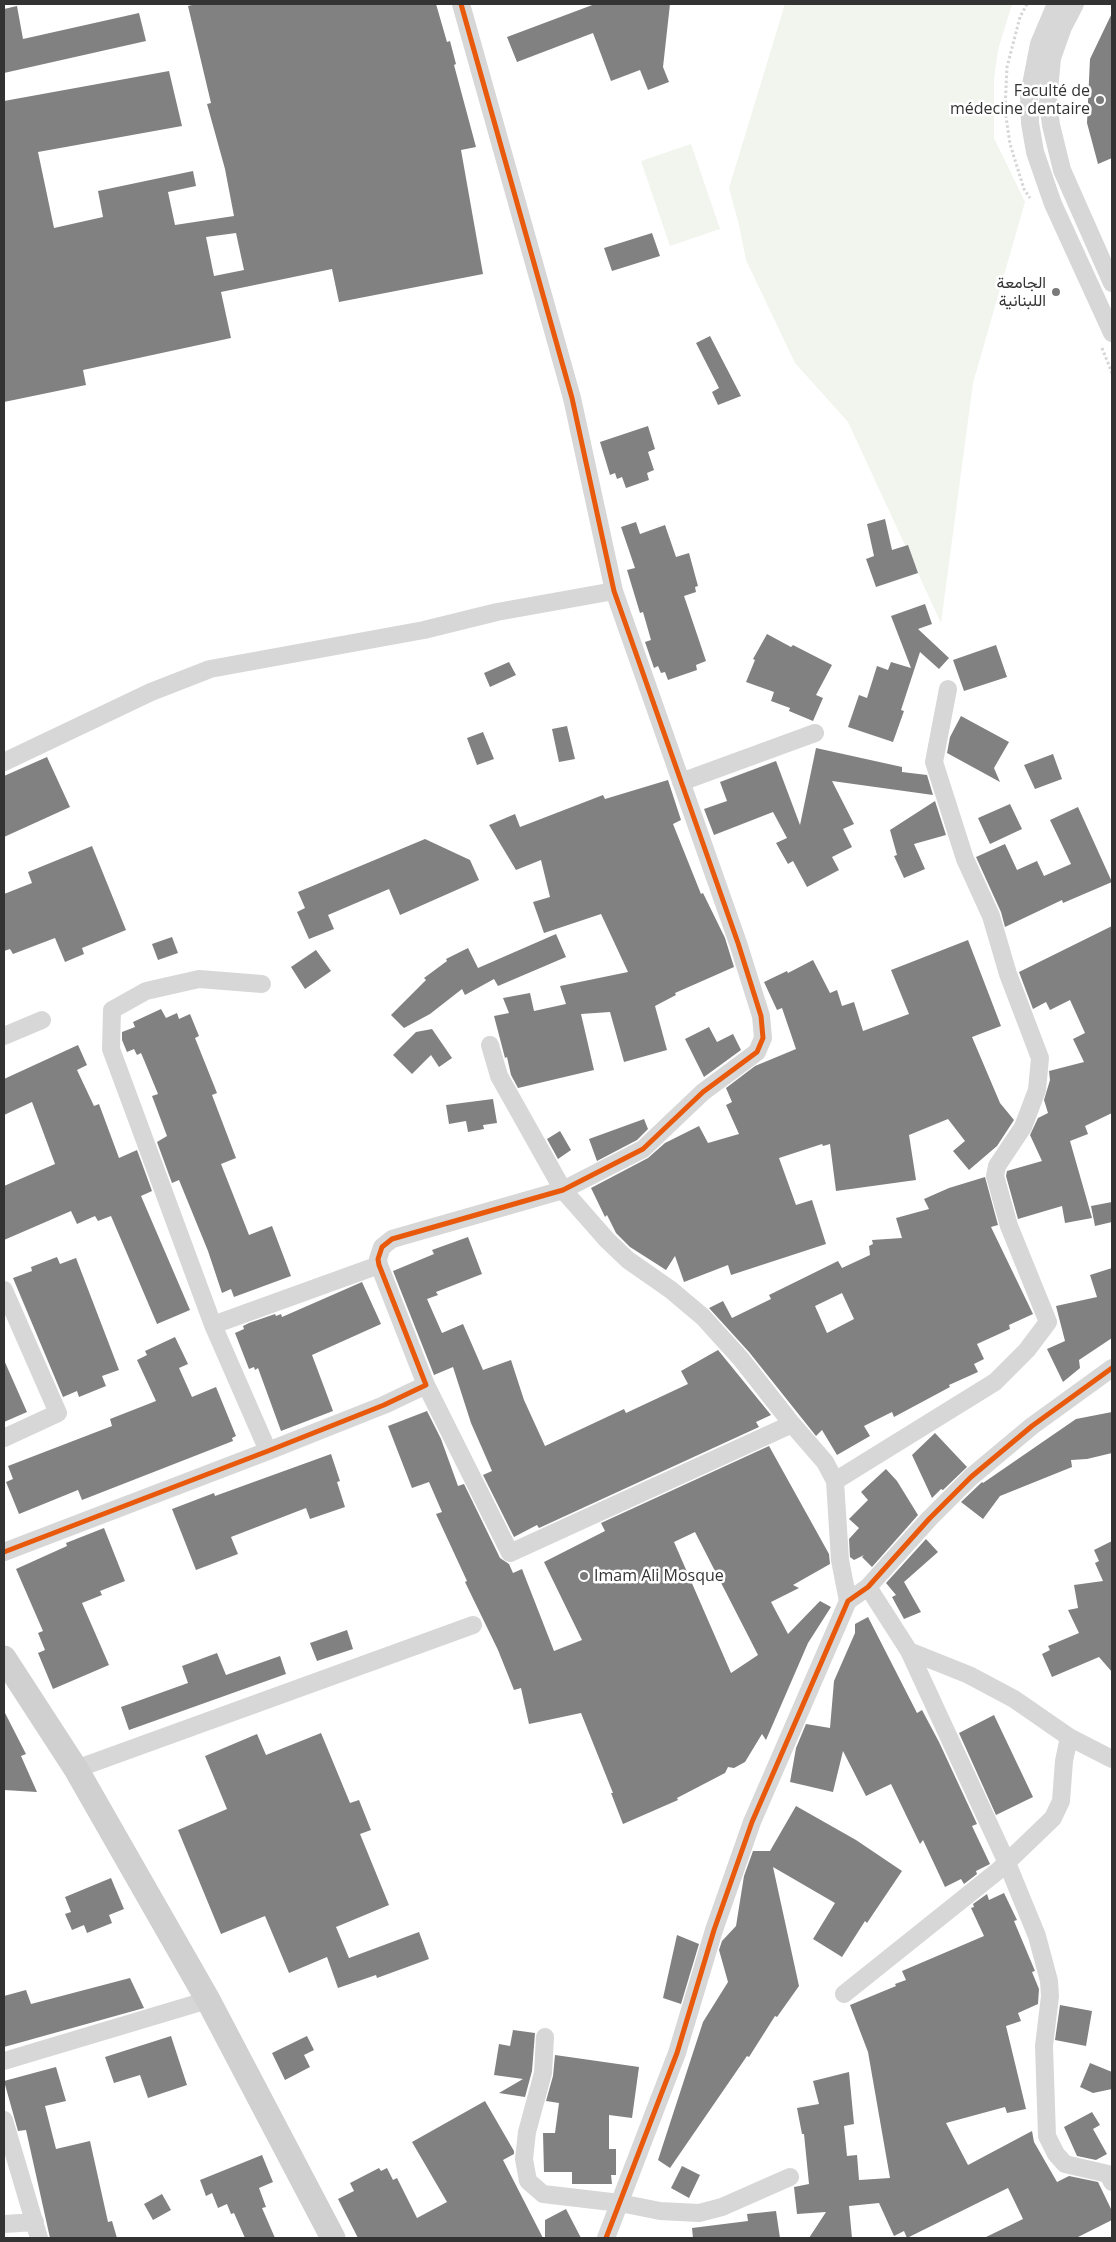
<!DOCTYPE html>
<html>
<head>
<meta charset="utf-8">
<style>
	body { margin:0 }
	#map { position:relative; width:1116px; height:2242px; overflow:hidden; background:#fff; font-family:"Open Sans",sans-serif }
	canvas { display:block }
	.frame { position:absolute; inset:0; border:5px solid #333; pointer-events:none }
</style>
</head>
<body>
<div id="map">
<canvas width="1116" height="2242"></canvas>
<div class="frame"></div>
</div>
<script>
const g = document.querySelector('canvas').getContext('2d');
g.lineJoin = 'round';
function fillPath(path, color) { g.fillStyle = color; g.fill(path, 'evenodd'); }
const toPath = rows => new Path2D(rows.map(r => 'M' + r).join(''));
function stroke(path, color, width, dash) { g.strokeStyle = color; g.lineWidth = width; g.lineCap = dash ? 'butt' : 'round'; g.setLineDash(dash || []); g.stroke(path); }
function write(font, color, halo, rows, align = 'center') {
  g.font = font + ' "Open Sans",Vazirmatn,sans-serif'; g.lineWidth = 5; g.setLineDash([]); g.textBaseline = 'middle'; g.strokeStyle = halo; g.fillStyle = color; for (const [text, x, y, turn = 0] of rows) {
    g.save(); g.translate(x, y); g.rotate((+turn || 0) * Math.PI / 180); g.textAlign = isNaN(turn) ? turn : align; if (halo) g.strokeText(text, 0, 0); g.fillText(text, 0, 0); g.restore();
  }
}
fillPath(toPath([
	[785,4,1012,4,998,50,994,79,994,138,1025,202,973,383,941,623,848,422,795,363,746,260,739,225,729,188],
	[691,144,720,229,670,246,641,161]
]), '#f1f5ed');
fillPath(toPath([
	[196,4,436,4,447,42,450,41,456,64,454,65,476,147,461,150,483,274,339,302,332,269,221,292,231,338,83,370,86,385,4,402,4,101,169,71,182,126,38,152,54,228,103,217,98,191,193,171,196,186,168,192,175,225,234,216,225,169,207,104,211,103,188,6],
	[236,233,244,270,214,276,206,237],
	[595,4,670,4,663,67,669,82,648,90,640,70,611,81,593,33,517,62,507,37],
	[17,6,23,39,139,13,146,41,4,73,4,9],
	[1112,13,1112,158,1098,164,1087,123,1090,59],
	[652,233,660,256,612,271,604,248],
	[710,336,741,396,718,405,712,392,719,388,696,343],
	[648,426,655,449,648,452,654,470,647,473,649,480,626,488,622,477,617,479,615,473,610,475,600,442],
	[885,519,892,550,908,545,918,573,876,587,866,559,874,556,867,524],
	[636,522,640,534,665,525,676,557,689,553,698,586,695,587,696,592,684,596,706,661,696,665,697,670,668,680,665,672,661,673,658,666,654,668,645,642,651,640,643,612,640,613,627,570,635,568,621,527],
	[925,604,932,624,918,629,949,658,939,669,920,652,901,710,904,711,893,742,848,727,859,695,867,698,877,666,888,670,891,662,911,668,891,616],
	[767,634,791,647,793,645,832,665,816,695,823,698,813,721,789,711,790,708,771,701,774,692,746,682,755,660,753,659],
	[996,645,1007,677,964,691,953,660],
	[509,662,516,675,490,687,484,673],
	[961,716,1009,742,994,768,1000,782,947,753,950,737],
	[567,726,575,759,559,762,552,729],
	[483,732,494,759,477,765,467,738],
	[816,748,902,767,902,772,927,775,933,795,832,781,854,824,843,829,852,847,832,857,839,870,807,887,793,861,788,864,776,843,787,838,773,812,714,835,704,809,727,801,720,782,776,761,800,825],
	[1053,754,1062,779,1035,789,1024,765],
	[47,757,70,807,4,837,4,776],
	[668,780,681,820,673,824,701,894,703,893,725,938,734,967,675,993,676,995,655,1006,667,1050,624,1062,610,1012,581,1014,594,1070,518,1088,511,1075,507,1057,505,1058,494,1016,509,1013,503,998,530,993,534,1011,566,1004,560,986,628,972,601,914,544,933,533,902,550,897,541,860,516,870,489,825,515,814,520,827,603,795,605,799],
	[935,801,946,835,914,844,925,869,904,878,894,856,897,855,890,830],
	[1010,804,1022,829,990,844,978,818],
	[1078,807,1112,882,1063,903,1062,900,1005,927,1001,912,976,857,1005,844,1017,870,1037,861,1044,876,1071,864,1050,820],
	[425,839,470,860,479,880,400,915,389,889,328,915,334,929,309,939,297,912,305,908,298,892],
	[92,846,126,930,82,948,84,954,65,962,55,938,13,954,10,949,4,951,4,894,32,883,28,872],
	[1112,926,1112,1113,1085,1126,1088,1134,1070,1141,1092,1218,1065,1223,1062,1206,1018,1219,1006,1176,1007,1171,1042,1161,1030,1135,1038,1118,1048,1113,1044,1100,1050,1080,1049,1071,1084,1062,1073,1039,1085,1033,1070,1000,1050,1010,1046,1002,1033,1009,1019,972],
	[556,934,566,957,498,986,494,979,465,995,462,989,430,1014,404,1028,391,1015,426,980,424,978,447,961,446,959,468,948,478,968],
	[172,937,178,953,158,960,152,944],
	[968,940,1001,1026,972,1037,1000,1103,1014,1120,997,1146,969,1170,953,1151,965,1141,948,1119,909,1135,916,1180,836,1191,830,1144,823,1146,822,1144,779,1158,796,1205,812,1200,826,1244,731,1275,728,1265,684,1282,675,1256,666,1270,630,1247,616,1233,607,1215,605,1217,591,1188,648,1158,665,1143,699,1126,708,1143,739,1134,726,1105,732,1102,726,1088,755,1066,796,1049,782,1008,777,1010,764,982,787,971,788,973,813,960,830,993,837,990,842,1006,854,1002,863,1031,909,1014,891,970],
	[316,950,331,971,305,989,291,967],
	[161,1009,166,1018,177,1013,179,1019,190,1014,199,1036,195,1038,217,1093,212,1095,236,1158,221,1164,249,1235,272,1226,291,1276,234,1297,231,1289,222,1293,208,1251,179,1180,172,1183,157,1142,167,1136,152,1096,158,1094,144,1060,141,1053,137,1055,134,1049,127,1052,122,1040,122,1032,135,1027,133,1022],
	[709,1027,717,1042,733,1034,741,1050,704,1077,685,1039],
	[432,1029,452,1058,439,1067,431,1055,412,1074,393,1055,416,1032],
	[78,1045,87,1065,77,1070,94,1106,99,1104,119,1158,137,1150,152,1191,141,1196,190,1310,157,1324,111,1216,98,1221,95,1216,77,1224,71,1211,4,1240,4,1186,55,1164,32,1102,4,1115,4,1079],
	[493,1099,497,1123,483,1125,484,1129,468,1132,466,1121,449,1124,446,1105],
	[644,1119,648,1129,637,1140,597,1161,589,1139],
	[560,1131,571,1150,558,1159,547,1139],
	[985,1177,998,1225,991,1227,1033,1314,1009,1325,1010,1329,977,1344,984,1359,974,1364,978,1372,949,1385,950,1387,894,1417,892,1412,864,1426,870,1436,837,1455,822,1430,816,1436,749,1352,709,1308,723,1301,732,1318,771,1299,769,1295,838,1261,842,1268,870,1255,869,1246,873,1244,872,1240,902,1238,896,1218,929,1209,924,1199,949,1188],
	[842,1293,854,1319,827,1333,815,1306],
	[1112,1202,1112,1222,1095,1226,1091,1206],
	[468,1237,482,1274,436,1292,438,1295,427,1299,442,1333,463,1324,483,1370,511,1360,524,1400,545,1446,624,1409,626,1413,688,1384,681,1371,718,1350,771,1415,756,1422,759,1427,539,1528,537,1525,514,1537,483,1475,492,1471,471,1423,453,1367,434,1375,393,1271,434,1254,432,1250],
	[57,1257,60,1264,76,1258,119,1370,102,1376,106,1386,79,1397,77,1391,63,1397,13,1278,32,1271,31,1267],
	[1112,1268,1112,1338,1079,1360,1080,1368,1063,1382,1047,1349,1065,1341,1056,1306,1097,1297,1090,1275],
	[362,1282,381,1324,312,1355,333,1411,281,1431,258,1368,255,1370,254,1367,249,1369,235,1333,244,1329,243,1326,249,1323,275,1314,276,1316,281,1314,282,1317],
	[175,1337,188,1364,179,1368,192,1397,216,1387,236,1436,232,1438,233,1441,82,1500,78,1490,19,1514,6,1482,13,1479,8,1466,112,1426,110,1419,156,1401,137,1360,147,1355,145,1351],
	[4,1360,27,1412,4,1422],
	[427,1411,441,1439,458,1486,464,1484,500,1558,509,1564,513,1573,522,1569,554,1651,582,1640,544,1562,605,1531,601,1523,769,1446,829,1554,830,1564,793,1585,799,1588,771,1602,788,1634,820,1601,831,1607,808,1643,766,1740,762,1734,745,1762,734,1768,728,1767,725,1773,677,1798,678,1800,623,1824,611,1793,613,1793,581,1713,529,1724,521,1688,514,1690,498,1650,465,1582,467,1581,436,1514,442,1512,429,1482,412,1488,388,1426],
	[695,1532,758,1655,731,1673,674,1542],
	[1112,1412,1112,1453,1087,1459,1071,1460,1072,1467,1000,1496,983,1519,961,1502,982,1482,983,1483,1076,1419],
	[935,1433,967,1467,943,1490,941,1489,932,1498,912,1455],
	[331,1454,340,1481,337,1482,345,1507,310,1519,306,1508,231,1537,238,1554,196,1570,172,1509,214,1493,215,1496],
	[886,1469,897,1481,918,1515,872,1567,862,1557,864,1555,854,1560,850,1557,849,1539,859,1528,849,1519,868,1500,861,1492],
	[104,1528,125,1581,100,1591,102,1595,82,1603,109,1665,53,1689,38,1653,45,1650,38,1633,43,1631,16,1569,67,1546,66,1543],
	[926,1539,938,1552,904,1582,921,1612,904,1619,892,1597,896,1595,886,1583],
	[1112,1541,1112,1672,1099,1657,1052,1677,1042,1654,1050,1650,1048,1646,1079,1633,1068,1610,1078,1608,1074,1585,1103,1581,1095,1563,1099,1561,1094,1550],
	[868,1617,917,1713,922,1710,939,1742,977,1824,972,1826,990,1864,976,1871,977,1874,964,1884,961,1879,945,1887,923,1840,920,1844,891,1784,866,1796,843,1751,833,1792,790,1782,796,1748,806,1724,830,1728,834,1681,855,1633,855,1624],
	[347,1630,353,1649,317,1661,310,1643],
	[217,1653,226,1675,280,1656,286,1674,129,1730,121,1707,188,1683,182,1666],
	[4,1711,26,1754,21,1756,37,1792,4,1790],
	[994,1715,1033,1797,996,1815,959,1733],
	[321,1733,350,1803,359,1800,371,1830,360,1834,389,1905,336,1927,349,1958,419,1932,429,1959,377,1978,376,1975,338,1988,327,1957,289,1973,265,1916,221,1934,178,1830,227,1809,205,1756,257,1734,266,1755],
	[796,1806,856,1840,902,1871,867,1923,865,1921,842,1957,813,1939,835,1903,773,1867,799,1986,777,2017,775,2016,749,2057,747,2056,670,2168,658,2160,703,2022,728,1982,719,1950,722,1941,736,1926,744,1876,753,1851,770,1851],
	[111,1878,124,1909,109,1915,112,1923,87,1933,84,1925,72,1930,65,1914,71,1912,65,1897],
	[1004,1893,1017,1920,1014,1921,1035,1971,1032,1972,1039,1989,1038,2004,1018,2013,1021,2021,1006,2026,1026,2109,1007,2113,1005,2107,946,2123,968,2165,1032,2131,1034,2142,1057,2182,1069,2176,1098,2182,1112,2211,1112,2220,1076,2238,984,2238,1023,2219,1008,2188,907,2238,904,2231,894,2236,879,2203,849,2206,852,2238,809,2238,826,2212,797,2214,794,2187,809,2184,804,2134,802,2134,797,2108,819,2104,813,2081,849,2072,854,2124,844,2126,847,2156,857,2155,859,2180,890,2178,868,2052,850,2005,896,1986,895,1984,906,1980,902,1971,984,1936,971,1908,974,1907,973,1904,987,1894,989,1900],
	[677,1935,699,1944,681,2004,663,1998],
	[130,1978,144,2008,4,2047,4,1996,26,1990,31,2004],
	[1060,2005,1092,2011,1086,2046,1055,2040],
	[513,2030,535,2033,532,2071,525,2097,499,2093,523,2079,494,2075,499,2044,510,2046],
	[171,2036,187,2085,148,2098,140,2075,114,2083,105,2057],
	[307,2036,314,2050,304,2055,310,2067,285,2080,272,2053],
	[555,2055,639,2067,632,2118,609,2115,609,2149,616,2149,616,2175,611,2175,612,2184,572,2184,572,2172,544,2172,543,2133,555,2133,559,2103,546,2101,553,2076],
	[1090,2063,1112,2072,1112,2089,1093,2093,1080,2087],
	[56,2067,66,2101,45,2106,56,2149,90,2141,108,2222,112,2221,117,2238,50,2238,26,2130,18,2131,4,2081],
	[485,2101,514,2151,514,2154,503,2160,543,2238,358,2238,338,2199,354,2191,350,2183,379,2168,381,2171,387,2168,393,2180,397,2178,417,2218,447,2202,412,2142],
	[1092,2112,1100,2125,1093,2129,1107,2154,1096,2160,1077,2156,1064,2127],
	[262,2155,273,2182,259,2188,266,2207,262,2208,275,2238,245,2238,234,2213,231,2214,227,2204,218,2208,212,2193,206,2196,200,2180],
	[682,2166,700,2175,689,2198,671,2188],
	[162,2194,171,2210,153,2220,144,2204],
	[566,2209,581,2238,545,2238,545,2220],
	[776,2211,780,2238,693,2238,692,2228,748,2221,747,2214]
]), '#818181');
stroke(toPath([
	[1027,4,1020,17,1007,67,1005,110,1010,144,1024,189,1030,198],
	[1102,348,1112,373]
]), '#d6d6d6', 3, [2.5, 2.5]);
stroke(toPath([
	[1056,4,1039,44,1029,95,1030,123,1035,152,1053,204,1112,333],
	[1075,4,1063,27,1052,58,1048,102,1051,125,1062,170,1112,283],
	[4,762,151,692,210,669,424,630,497,612,614,591],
	[681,782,815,733],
	[262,984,199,979,146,991,112,1010,111,1049,213,1325,268,1451],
	[4,1036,42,1020],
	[490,1045,499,1076,563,1190,607,1240,628,1260,671,1290,703,1317,741,1359,792,1424,825,1462,835,1481,840,1560,848,1601],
	[4,1290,58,1413,4,1438],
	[213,1325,379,1265],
	[426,1385,510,1553,792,1424],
	[835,1481,995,1382,1027,1350,1048,1322,1009,1226,995,1176,997,1166,1023,1127,1037,1090,1040,1058,1008,974,991,916,965,859,934,762,948,689],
	[4,1552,268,1451,384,1405,426,1385,379,1265,378,1259,382,1247,392,1239,563,1190,643,1149,703,1092,757,1052,763,1038,761,1016,738,943,614,591,572,398,461,4],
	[868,1587,909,1651,969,1675,1014,1699,1069,1737,1112,1759],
	[909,1651,1007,1863,1037,1936,1049,1981,1050,1996,1044,2046,1047,2136,1056,2154,1065,2164,1108,2174,1112,2182],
	[76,1769,473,1625],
	[844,1994,999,1870,1053,1818,1061,1801,1064,1761,1069,1737],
	[545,2037,543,2073,527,2132,524,2159,528,2181,543,2194,620,2203,660,2211,699,2213,722,2207,790,2177],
	[4,2061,208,2000],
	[4,2120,39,2238],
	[4,2224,35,2222],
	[606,2238,677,2053,714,1930,752,1822,848,1601,868,1587,929,1519,971,1477,1032,1426,1112,1368]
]), '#d7d7d7', 18);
stroke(toPath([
	[4,1658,76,1769,208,2000,333,2238]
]), '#d0d0d0', 25);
stroke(toPath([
	[4,1552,268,1451,384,1405,426,1385,379,1265,378,1259,382,1247,392,1239,563,1190,643,1149,703,1092,757,1052,763,1038,761,1016,738,943,614,591,572,398,461,4],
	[606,2238,677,2053,714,1930,752,1822,848,1601,868,1587,929,1519,971,1477,1032,1426,1112,1368]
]), '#e8590c', 5);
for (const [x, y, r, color] of [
	[1100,100,5,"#7a7a7a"],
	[1056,292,5,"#7a7a7a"],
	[584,1576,5,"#7a7a7a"]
]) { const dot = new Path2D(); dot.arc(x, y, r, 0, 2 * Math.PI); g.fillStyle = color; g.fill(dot); stroke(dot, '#fff', 2); }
write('16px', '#333', '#fff', [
	["Faculté de",1090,91],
	["médecine dentaire",1090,109],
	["الجامعة",1046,283],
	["اللبنانية",1046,301],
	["Imam Ali Mosque",594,1576,"left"]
], 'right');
</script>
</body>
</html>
